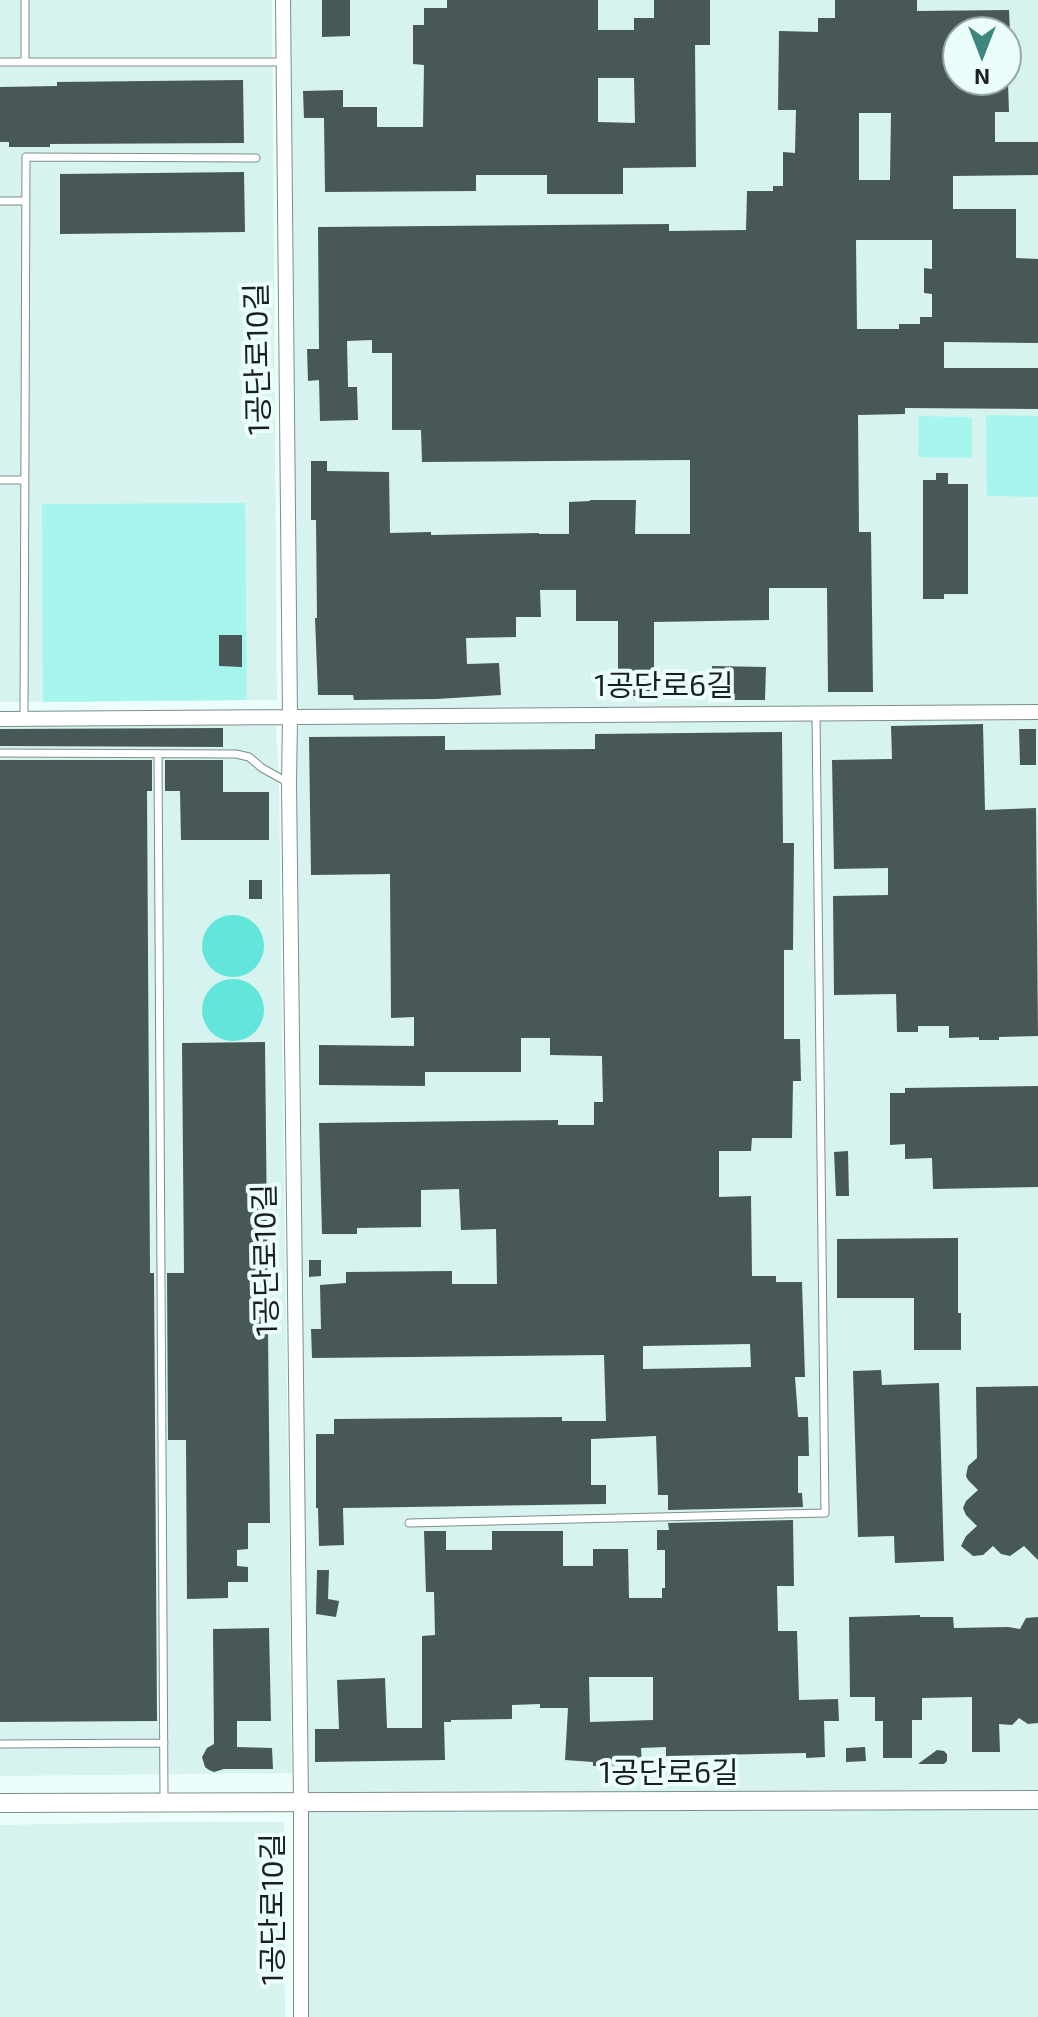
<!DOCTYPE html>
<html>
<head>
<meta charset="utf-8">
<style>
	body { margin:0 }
	#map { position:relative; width:1038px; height:2017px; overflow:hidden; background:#ebfefb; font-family:"Exo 2",sans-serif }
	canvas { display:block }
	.north { position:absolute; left:942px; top:16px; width:80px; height:80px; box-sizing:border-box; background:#ebfefb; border:2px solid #97a5a3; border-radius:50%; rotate:180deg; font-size:22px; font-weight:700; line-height:32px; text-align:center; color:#19201f }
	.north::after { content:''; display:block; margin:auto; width:28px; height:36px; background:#3f867f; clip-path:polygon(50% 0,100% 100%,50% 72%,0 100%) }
</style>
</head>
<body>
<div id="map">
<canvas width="1038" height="2017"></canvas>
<div class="north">N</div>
</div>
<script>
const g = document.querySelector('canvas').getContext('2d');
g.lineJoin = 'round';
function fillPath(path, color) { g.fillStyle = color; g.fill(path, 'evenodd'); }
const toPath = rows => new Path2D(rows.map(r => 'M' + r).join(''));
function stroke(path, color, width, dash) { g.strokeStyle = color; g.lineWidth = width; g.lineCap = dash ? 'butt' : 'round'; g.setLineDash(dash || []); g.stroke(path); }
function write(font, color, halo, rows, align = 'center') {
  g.font = font + ' "Exo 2","Noto Sans KR",sans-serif'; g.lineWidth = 8; g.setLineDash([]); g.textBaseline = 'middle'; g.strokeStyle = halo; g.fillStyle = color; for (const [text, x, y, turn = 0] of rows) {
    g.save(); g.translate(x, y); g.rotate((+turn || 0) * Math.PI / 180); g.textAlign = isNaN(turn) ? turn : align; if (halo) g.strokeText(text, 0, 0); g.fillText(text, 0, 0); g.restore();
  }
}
fillPath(toPath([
	[0,0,272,0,277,700,0,702],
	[283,0,1038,0,1038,2017,301,2017],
	[958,32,1006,32,1006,80,958,80],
	[0,724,276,725,279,785,292,1773,0,1776],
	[162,1822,284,1822,285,2017,0,2017,0,1825]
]), '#d6f3ef');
fillPath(toPath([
	[986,415,1038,416,1038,497,987,496],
	[919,416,972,417,972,458,918,457],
	[245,503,247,700,43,702,42,504]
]), '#a7f6ee');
fillPath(toPath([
	'202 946a31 31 0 1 1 62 0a31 31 0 1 1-62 0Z',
	'202 1010a31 31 0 1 1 62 0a31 31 0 1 1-62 0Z'
]), '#62e5da');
fillPath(toPath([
	[322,0,350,0,350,36,322,37],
	[447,0,598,0,598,30,634,30,634,18,654,18,654,0,710,0,710,45,695,45,696,167,623,168,623,194,547,194,547,175,476,175,476,191,325,192,324,118,304,118,303,91,343,90,343,107,377,107,377,127,423,127,424,65,413,64,413,25,424,25,424,8,447,8],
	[598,78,634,78,635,123,598,122],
	[835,0,917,0,917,11,1009,10,1010,32,958,32,958,80,979,80,979,84,1008,83,1009,112,995,112,995,142,1038,142,1038,175,953,176,953,209,1016,209,1016,258,1038,259,1038,343,944,342,944,368,1038,368,1038,409,905,408,905,414,858,415,859,532,871,532,873,692,828,692,827,588,769,588,769,620,654,622,654,691,646,691,646,696,618,696,618,621,576,621,576,590,540,590,541,617,516,617,516,637,466,638,467,664,499,663,501,695,437,699,354,700,353,695,318,695,315,618,317,618,316,520,311,520,311,461,327,461,327,471,389,472,390,533,431,532,431,535,539,533,539,534,569,534,569,502,590,501,590,500,636,500,635,534,690,534,690,460,422,462,421,430,392,430,392,353,372,353,372,340,347,341,348,387,357,387,358,420,320,421,319,380,308,381,307,349,319,349,318,227,669,224,669,231,746,230,747,191,773,191,773,186,783,186,783,152,795,153,796,110,778,110,779,31,818,32,818,18,835,18],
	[859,113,891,113,890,180,859,180],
	[856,240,932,240,932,269,924,268,924,293,932,294,932,317,920,317,920,324,899,324,899,329,857,329],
	[243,80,244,143,50,144,50,147,9,147,9,142,0,142,0,87,57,86,57,82],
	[244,172,245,232,60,234,60,174],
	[936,473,948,473,948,484,968,484,968,594,944,594,944,599,923,599,923,480,936,480],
	[219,635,242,635,242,667,219,666],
	[712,666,766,667,765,700,712,700],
	[983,724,985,810,1036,808,1038,1036,999,1037,999,1040,979,1040,979,1037,949,1038,949,1026,918,1026,918,1032,897,1032,896,994,834,995,833,896,888,895,888,868,834,869,832,760,892,759,891,726],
	[223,728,223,747,0,746,0,729],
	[1019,729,1036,729,1036,765,1020,765],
	[782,732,783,843,794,843,793,950,784,950,784,1039,800,1039,801,1081,793,1081,792,1138,752,1138,751,1151,719,1151,719,1197,751,1196,752,1276,776,1276,776,1282,802,1282,805,1377,795,1377,798,1417,808,1417,809,1456,798,1456,798,1493,802,1493,803,1507,668,1510,668,1495,658,1495,656,1436,591,1439,591,1485,606,1485,606,1504,343,1508,344,1545,319,1546,318,1508,316,1508,316,1434,334,1434,334,1419,562,1417,562,1421,606,1421,604,1355,312,1358,311,1329,321,1329,320,1285,346,1283,346,1272,452,1271,452,1284,497,1284,496,1229,461,1230,459,1189,421,1190,421,1227,357,1228,357,1234,322,1234,319,1123,558,1120,558,1125,594,1125,594,1102,603,1102,602,1056,550,1055,550,1038,521,1038,521,1072,425,1072,425,1086,319,1085,319,1045,414,1046,414,1017,391,1018,390,874,311,875,309,737,445,736,445,750,595,749,595,734],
	[750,1344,751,1367,643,1369,643,1346],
	[0,760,152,760,152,791,147,791,150,1273,154,1273,157,1721,0,1722],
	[165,760,223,760,223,792,269,792,269,840,181,840,180,791,165,791],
	[249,880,262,880,262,899,249,899],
	[265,1042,270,1523,248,1523,248,1549,237,1550,237,1566,248,1567,248,1582,228,1582,228,1598,187,1599,186,1440,168,1440,167,1273,184,1273,182,1043],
	[1038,1086,1038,1187,933,1189,932,1158,905,1159,905,1144,890,1145,890,1093,905,1093,905,1088],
	[848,1151,849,1196,836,1196,834,1152],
	[958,1238,958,1313,961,1313,961,1350,914,1350,914,1298,837,1298,837,1239],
	[309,1260,321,1260,321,1276,309,1277],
	[881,1370,882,1385,939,1383,944,1561,895,1563,894,1536,858,1537,853,1371],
	[1038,1386,1038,1560,1024,1546,1010,1556,1001,1554,993,1546,983,1555,973,1556,961,1546,966,1536,977,1526,966,1515,963,1508,966,1501,978,1490,968,1480,966,1476,968,1466,977,1458,976,1387],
	[793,1520,794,1586,777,1586,778,1631,797,1631,799,1700,838,1699,839,1721,824,1721,825,1757,806,1758,806,1753,666,1756,666,1747,641,1748,642,1765,593,1766,593,1762,565,1760,568,1708,540,1708,540,1704,512,1705,512,1719,451,1720,451,1722,444,1722,445,1760,315,1762,315,1729,339,1729,337,1680,385,1678,387,1728,422,1728,422,1636,435,1635,434,1592,426,1592,424,1531,446,1531,446,1550,492,1550,492,1531,563,1531,563,1566,593,1566,593,1549,628,1549,629,1598,662,1598,662,1588,665,1588,665,1550,657,1550,657,1530,669,1530,668,1523],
	[589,1677,653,1677,653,1720,590,1722],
	[317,1570,329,1570,328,1599,339,1601,336,1617,316,1614],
	[920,1615,920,1617,953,1617,954,1628,1008,1627,1020,1629,1026,1618,1038,1617,1038,1723,1028,1724,1019,1718,1012,1725,999,1724,1000,1752,972,1752,972,1697,922,1698,922,1720,912,1720,912,1758,883,1758,883,1721,875,1721,875,1697,850,1697,849,1617],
	[269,1628,271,1721,237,1721,237,1747,272,1748,273,1769,224,1769,214,1772,209,1770,205,1767,202,1757,207,1748,214,1744,213,1629],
	[865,1747,866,1761,846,1762,846,1748],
	[937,1750,944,1751,947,1754,947,1761,944,1764,918,1764]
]), '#485856');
const lane = toPath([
	[0,62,282,62],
	[25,62,25,0],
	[0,201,26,201],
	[0,480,24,480],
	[24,719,26,157,256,158],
	[0,753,236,754,249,757,262,768,289,783],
	[158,754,164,1799],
	[409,1523,825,1513,816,714],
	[0,1744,164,1743]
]);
const street = toPath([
	[283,0,290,717,289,783,301,1802,301,2017],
	[0,719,1038,712]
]);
const secondary = toPath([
	[0,1803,1038,1800]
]);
stroke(lane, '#7d8e8c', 9);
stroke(street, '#7d8e8c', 16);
stroke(secondary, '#7d8e8c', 20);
stroke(lane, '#fff', 7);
stroke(street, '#fff', 14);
stroke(secondary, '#fff', 18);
write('30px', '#19201f', '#ebfefb', [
	["1공단로10길",258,359,-91],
	["1공단로6길",664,686],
	["1공단로10길",266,1260,-91],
	["1공단로6길",669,1773],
	["1공단로10길",273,1909,-90]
]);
</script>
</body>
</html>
